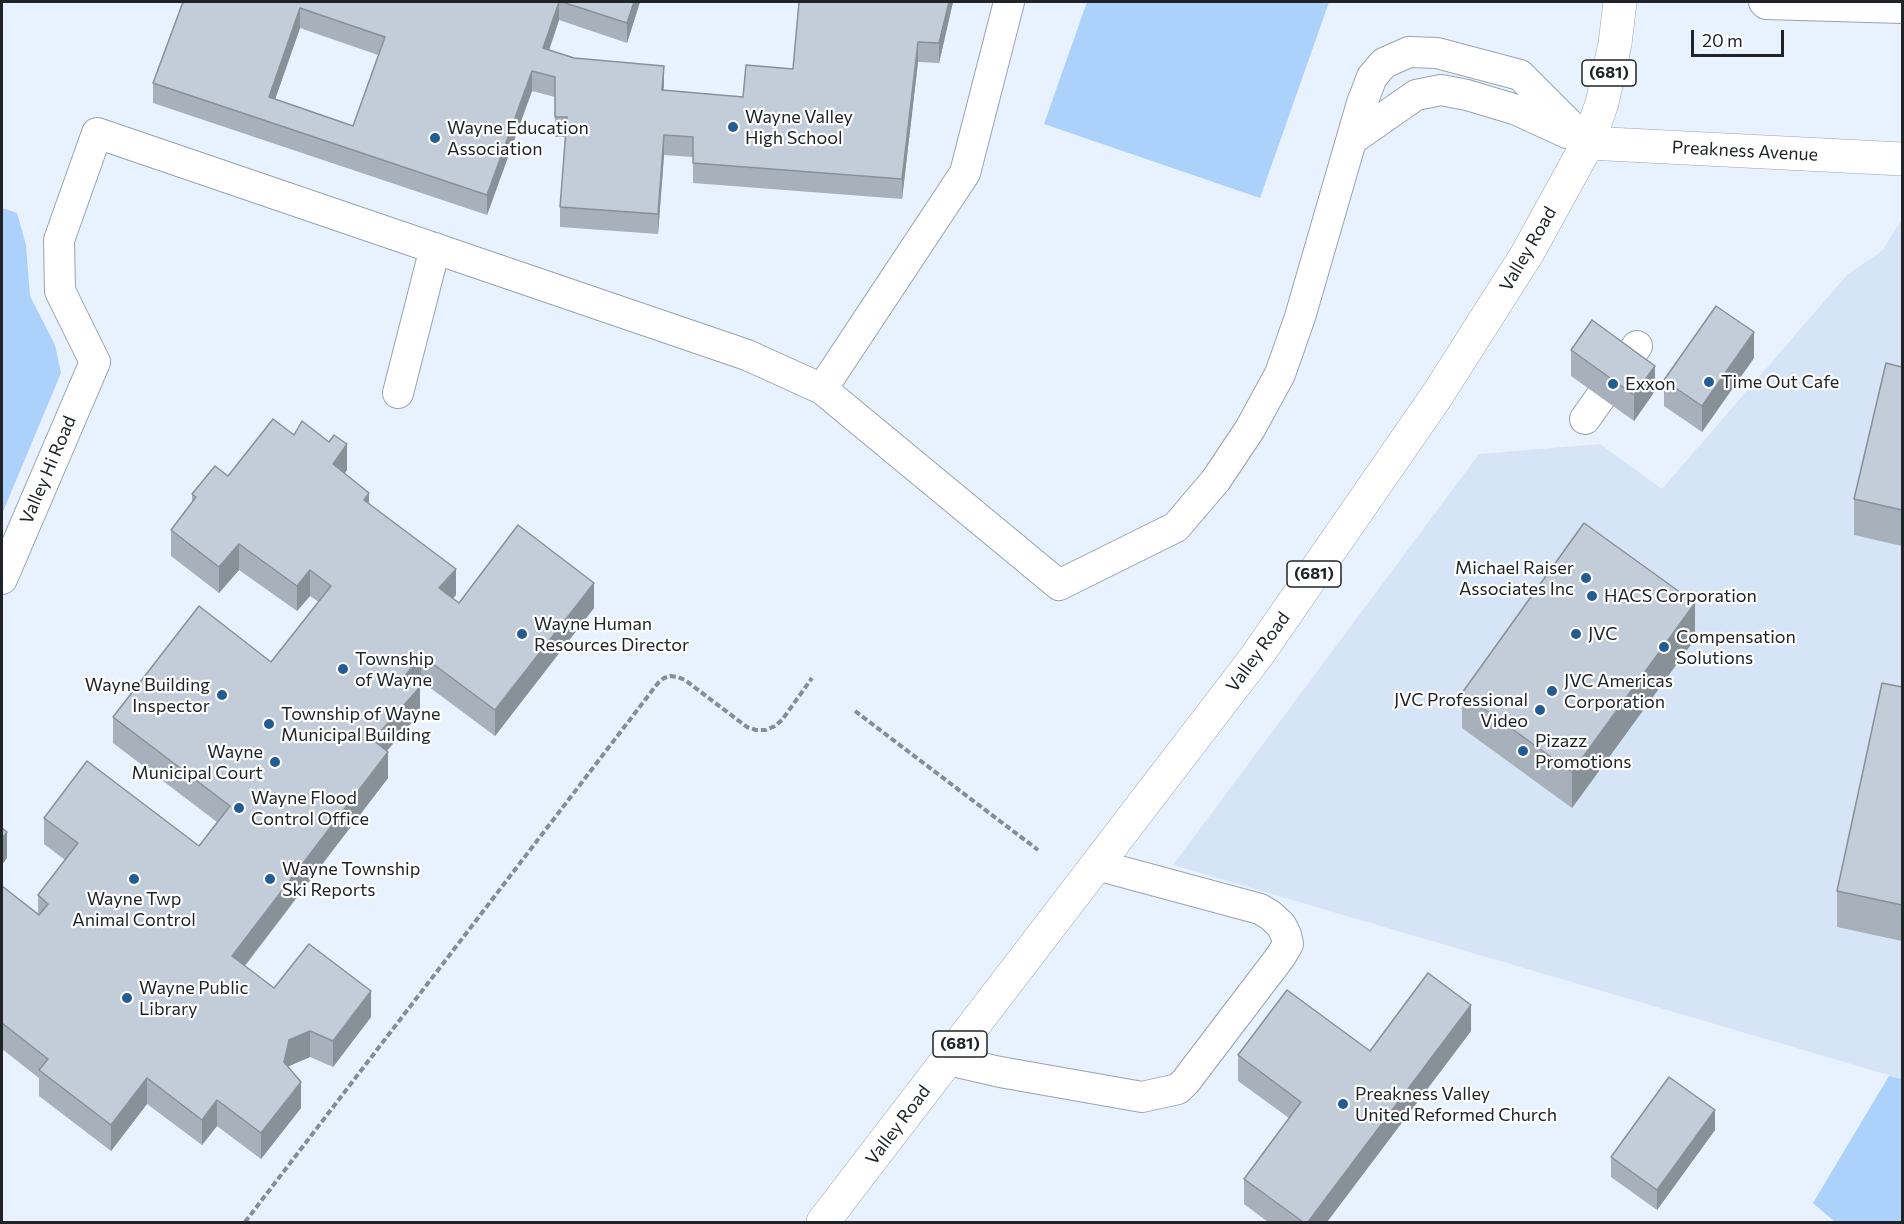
<!DOCTYPE html>
<html>
<head>
<meta charset="utf-8">
<style>
	body { margin:0 }
	#map { position:relative; width:1904px; height:1224px; overflow:hidden; background:#e7f2fe; font-family:Commissioner,sans-serif }
	canvas { display:block }
	.frame { position:absolute; inset:0; border:3px solid #202428; pointer-events:none }
	.scale { position:absolute; left:1691px; top:30px; width:93px; height:27px; box-sizing:border-box; border:3px solid #202428; border-top:0; padding-left:8px; font-size:18px; line-height:21px; white-space:nowrap; color:#202428; -webkit-text-stroke:4px #fff; paint-order:stroke }
</style>
</head>
<body>
<div id="map">
<canvas width="1904" height="1224"></canvas>
<div class="frame"></div>
<div class="scale">20 m</div>
</div>
<script>
const g = document.querySelector('canvas').getContext('2d');
g.lineJoin = 'round';
function fillPath(path, color) { g.fillStyle = color; g.fill(path, 'evenodd'); }
const toPath = rows => new Path2D(rows.map(r => 'M' + r).join(''));
function stroke(path, color, width, dash) { g.strokeStyle = color; g.lineWidth = width; g.lineCap = dash ? 'butt' : 'round'; g.setLineDash(dash || []); g.stroke(path); }
function write(font, color, halo, rows, align = 'center') {
  g.font = font + ' Commissioner,sans-serif'; g.lineWidth = 4.5; g.setLineDash([]); g.textBaseline = 'middle'; g.strokeStyle = halo; g.fillStyle = color; for (const [text, x, y, turn = 0] of rows) {
    g.save(); g.translate(x, y); g.rotate((+turn || 0) * Math.PI / 180); g.textAlign = isNaN(turn) ? turn : align; if (halo) g.strokeText(text, 0, 0); g.fillText(text, 0, 0); g.restore();
  }
}
fillPath(toPath([
	[1902,219,1902,1079,1173,865,1479,454,1600,444,1662,489,1847,275,1882,251]
]), '#d5e5f7');
fillPath(toPath([
	[1087,2,1329,2,1260,198,1044,124],
	[2,208,17,213,26,245,30,296,55,345,61,373,2,514],
	[1889,1076,1902,1079,1902,1222,1835,1222,1813,1203]
]), '#acd1fb');
const minor = toPath([
	[1764,2,1766,4,1902,8],
	[1353,139,1416,95,1441,90,1467,95,1517,110,1567,133],
	[822,389,965,173,1009,2],
	[398,393,435,248],
	[1585,419,1637,346],
	[2,579,95,362,60,291,59,240,97,133,747,355,822,389,1059,585,1176,527,1216,480,1250,429,1280,374,1300,317,1362,103,1372,77,1384,63,1409,52,1437,53,1520,75,1588,143],
	[948,1060,1000,1072,1142,1097,1178,1089,1186,1081,1281,956,1288,944,1286,935,1281,925,1270,915,1260,909,1097,865]
]);
const major = toPath([
	[1588,143,1902,159],
	[823,1222,1256,657,1438,394,1527,254,1588,143,1602,103,1615,44,1620,2]
]);
stroke(minor, '#99a3ae', 32);
stroke(major, '#99a3ae', 34);
stroke(toPath([
	[855,711,1038,850],
	[245,1222,658,683,664,678,670,676,678,677,685,680,747,727,756,730,766,730,775,726,782,720,812,678]
]), '#858d95', 4, [6, 3]);
stroke(minor, '#fff', 30);
stroke(major, '#fff', 33);
fillPath(toPath([
	[183,2,640,2,627,43,559,20,549,50,664,90,743,97,793,69,953,2,939,63,918,62,902,199,693,183,693,157,664,155,658,234,560,227,560,207,565,137,555,137,555,97,532,91,487,215,153,103,153,83],
	[300,28,378,55,353,126,275,99],
	[1571,350,1655,391,1634,421,1571,376],
	[1754,358,1702,432,1664,406,1664,380],
	[1902,367,1902,546,1854,535,1854,499],
	[294,435,347,470,345,473,369,504,456,595,453,598,459,603,594,608,495,736,421,681,418,685,420,713,387,751,388,778,245,966,274,988,371,1017,333,1067,310,1057,289,1066,289,1068,301,1108,261,1159,217,1126,202,1145,147,1104,111,1151,39,1096,39,1078,2,1049,2,886,38,913,38,895,65,860,44,844,44,818,199,846,217,822,113,743,113,717,271,662,319,602,310,596,297,611,239,570,219,593,171,556,171,530,192,502,192,494,228,476],
	[1695,639,1572,808,1462,728,1462,693],
	[1902,687,1902,941,1837,927,1837,891],
	[1471,1031,1327,1222,1268,1222,1244,1204,1244,1179,1289,1118,1238,1081,1238,1055,1370,1051],
	[1715,1130,1657,1210,1611,1177,1611,1157]
]), '#a8b0bb');
fillPath(toPath([
	[559,2,559,20,543,68,543,48],
	[634,2,640,2,627,43,627,23],
	[949,2,953,2,939,63,939,43],
	[300,8,300,28,269,117,269,97],
	[918,42,918,62,902,199,902,179],
	[664,66,664,86,662,110,662,90],
	[532,71,532,91,487,215,487,195],
	[664,135,664,155,658,234,658,214],
	[1754,332,1754,358,1702,432,1702,406],
	[1655,366,1655,391,1634,421,1634,395],
	[347,444,347,470,333,490,333,464],
	[369,493,369,519,364,500],
	[239,544,239,570,219,593,219,567],
	[456,569,456,595,439,614,439,588],
	[310,570,310,596,297,611,297,586],
	[594,583,594,608,495,736,495,710],
	[1695,603,1695,639,1572,808,1572,772],
	[421,655,421,681,405,702,405,676],
	[420,687,420,713,373,766,373,740],
	[388,752,388,778,232,982,232,956],
	[7,832,7,858,2,865,2,839],
	[371,991,371,1017,333,1067,333,1041],
	[1471,1005,1471,1031,1327,1222,1308,1222],
	[310,1031,310,1057,289,1066,284,1088,284,1062,289,1040],
	[147,1078,147,1104,111,1151,111,1125],
	[301,1082,301,1108,261,1159,261,1133],
	[217,1100,217,1126,202,1145,202,1120],
	[1715,1110,1715,1130,1657,1210,1657,1190]
]), '#889098');
const building = toPath([
	[183,2,559,2,543,48,574,58,664,66,662,90,743,97,746,65,793,69,799,2,949,2,939,43,918,42,902,179,693,163,693,137,664,135,658,214,560,207,567,117,555,117,555,77,532,71,487,195,153,83,183,2],
	[300,8,385,37,353,126,269,97,300,8],
	[562,2,634,2,627,23,562,2],
	[1716,306,1754,332,1702,406,1664,380,1716,306],
	[1592,320,1655,366,1634,395,1571,350,1592,320],
	[1886,363,1902,367,1902,510,1854,499,1886,363],
	[273,419,294,435,302,421,329,442,334,435,347,444,333,464,369,493,364,500,456,569,439,588,459,603,518,525,594,583,495,710,421,655,405,676,420,687,373,740,388,752,232,956,274,988,309,944,371,991,333,1041,310,1031,289,1040,284,1062,301,1082,261,1133,217,1100,202,1120,147,1078,111,1125,39,1070,48,1059,2,1023,2,886,39,915,48,904,38,895,78,843,44,818,87,761,199,846,230,806,113,717,199,606,271,662,331,586,310,570,297,586,239,544,219,567,171,530,196,497,192,494,215,466,228,476,273,419],
	[1584,523,1695,603,1572,772,1462,693,1584,523],
	[1882,683,1902,687,1902,905,1837,891,1882,683],
	[2,828,7,832,2,839,2,828],
	[1428,973,1471,1005,1308,1222,1303,1222,1244,1179,1301,1102,1238,1055,1287,990,1370,1051,1428,973],
	[1669,1077,1715,1110,1657,1190,1611,1157,1669,1077]
]);
fillPath(building, '#c3cdd9');
stroke(building, '#889098', 1.5);
for (const [x, y, r, color] of [
	[733,127,6,"#245b93"],
	[435,138,6,"#245b93"],
	[1709,382,6,"#245b93"],
	[1613,384,6,"#245b93"],
	[1586,578,6,"#245b93"],
	[1592,596,6,"#245b93"],
	[522,634,6,"#245b93"],
	[1576,634,6,"#245b93"],
	[1664,647,6,"#245b93"],
	[343,669,6,"#245b93"],
	[1552,691,6,"#245b93"],
	[222,695,6,"#245b93"],
	[1540,710,6,"#245b93"],
	[269,724,6,"#245b93"],
	[1523,751,6,"#245b93"],
	[275,762,6,"#245b93"],
	[239,808,6,"#245b93"],
	[134,879,6,"#245b93"],
	[270,879,6,"#245b93"],
	[127,998,6,"#245b93"],
	[1343,1104,6,"#245b93"]
]) { const dot = new Path2D(); dot.arc(x, y, r, 0, 2 * Math.PI); g.fillStyle = color; g.fill(dot); stroke(dot, '#fff', 2); }
for (const [x, y, w] of [
	[1609,73,54],
	[1314,574,54],
	[960,1044,54]
]) { const box = new Path2D(); box.roundRect(x - w / 2, y - 13, w, 26, 4.5); g.fillStyle = '#fff'; g.fill(box); stroke(box, '#202428', 1.5); }
write('bold 16px', '#202428', null, [
	["(681)",1609,73],
	["(681)",1314,574],
	["(681)",960,1044]
]);
write('18px', '#202428', '#fff', [
	["Wayne Valley",745,117],
	["High School",745,138],
	["Wayne Education",447,128],
	["Association",447,149],
	["Time Out Cafe",1721,382],
	["Exxon",1625,384],
	["Michael Raiser",1574,568,"right"],
	["Associates Inc",1574,589,"right"],
	["HACS Corporation",1604,596],
	["Wayne Human",534,624],
	["Resources Director",534,645],
	["JVC",1588,634],
	["Compensation",1676,637],
	["Solutions",1676,658],
	["Township",355,659],
	["of Wayne",355,680],
	["JVC Americas",1564,681],
	["Corporation",1564,702],
	["Wayne Building",210,685,"right"],
	["Inspector",210,706,"right"],
	["JVC Professional",1528,700,"right"],
	["Video",1528,721,"right"],
	["Township of Wayne",281,714],
	["Municipal Building",281,735],
	["Pizazz",1535,741],
	["Promotions",1535,762],
	["Wayne",263,752,"right"],
	["Municipal Court",263,773,"right"],
	["Wayne Flood",251,798],
	["Control Office",251,819],
	["Wayne Township",282,869],
	["Ski Reports",282,890],
	["Wayne Twp",134,899,"center"],
	["Animal Control",134,920,"center"],
	["Wayne Public",139,988],
	["Library",139,1009],
	["Preakness Valley",1355,1094],
	["United Reformed Church",1355,1115]
], 'left');
write('18px', '#202428', '#fff', [
	["Preakness Avenue",1745,151,3],
	["Valley Road",1528,249,-60],
	["Valley Hi Road",48,470,-67],
	["Valley Road",1258,652,-54],
	["Valley Road",898,1125,-53]
]);
</script>
</body>
</html>
